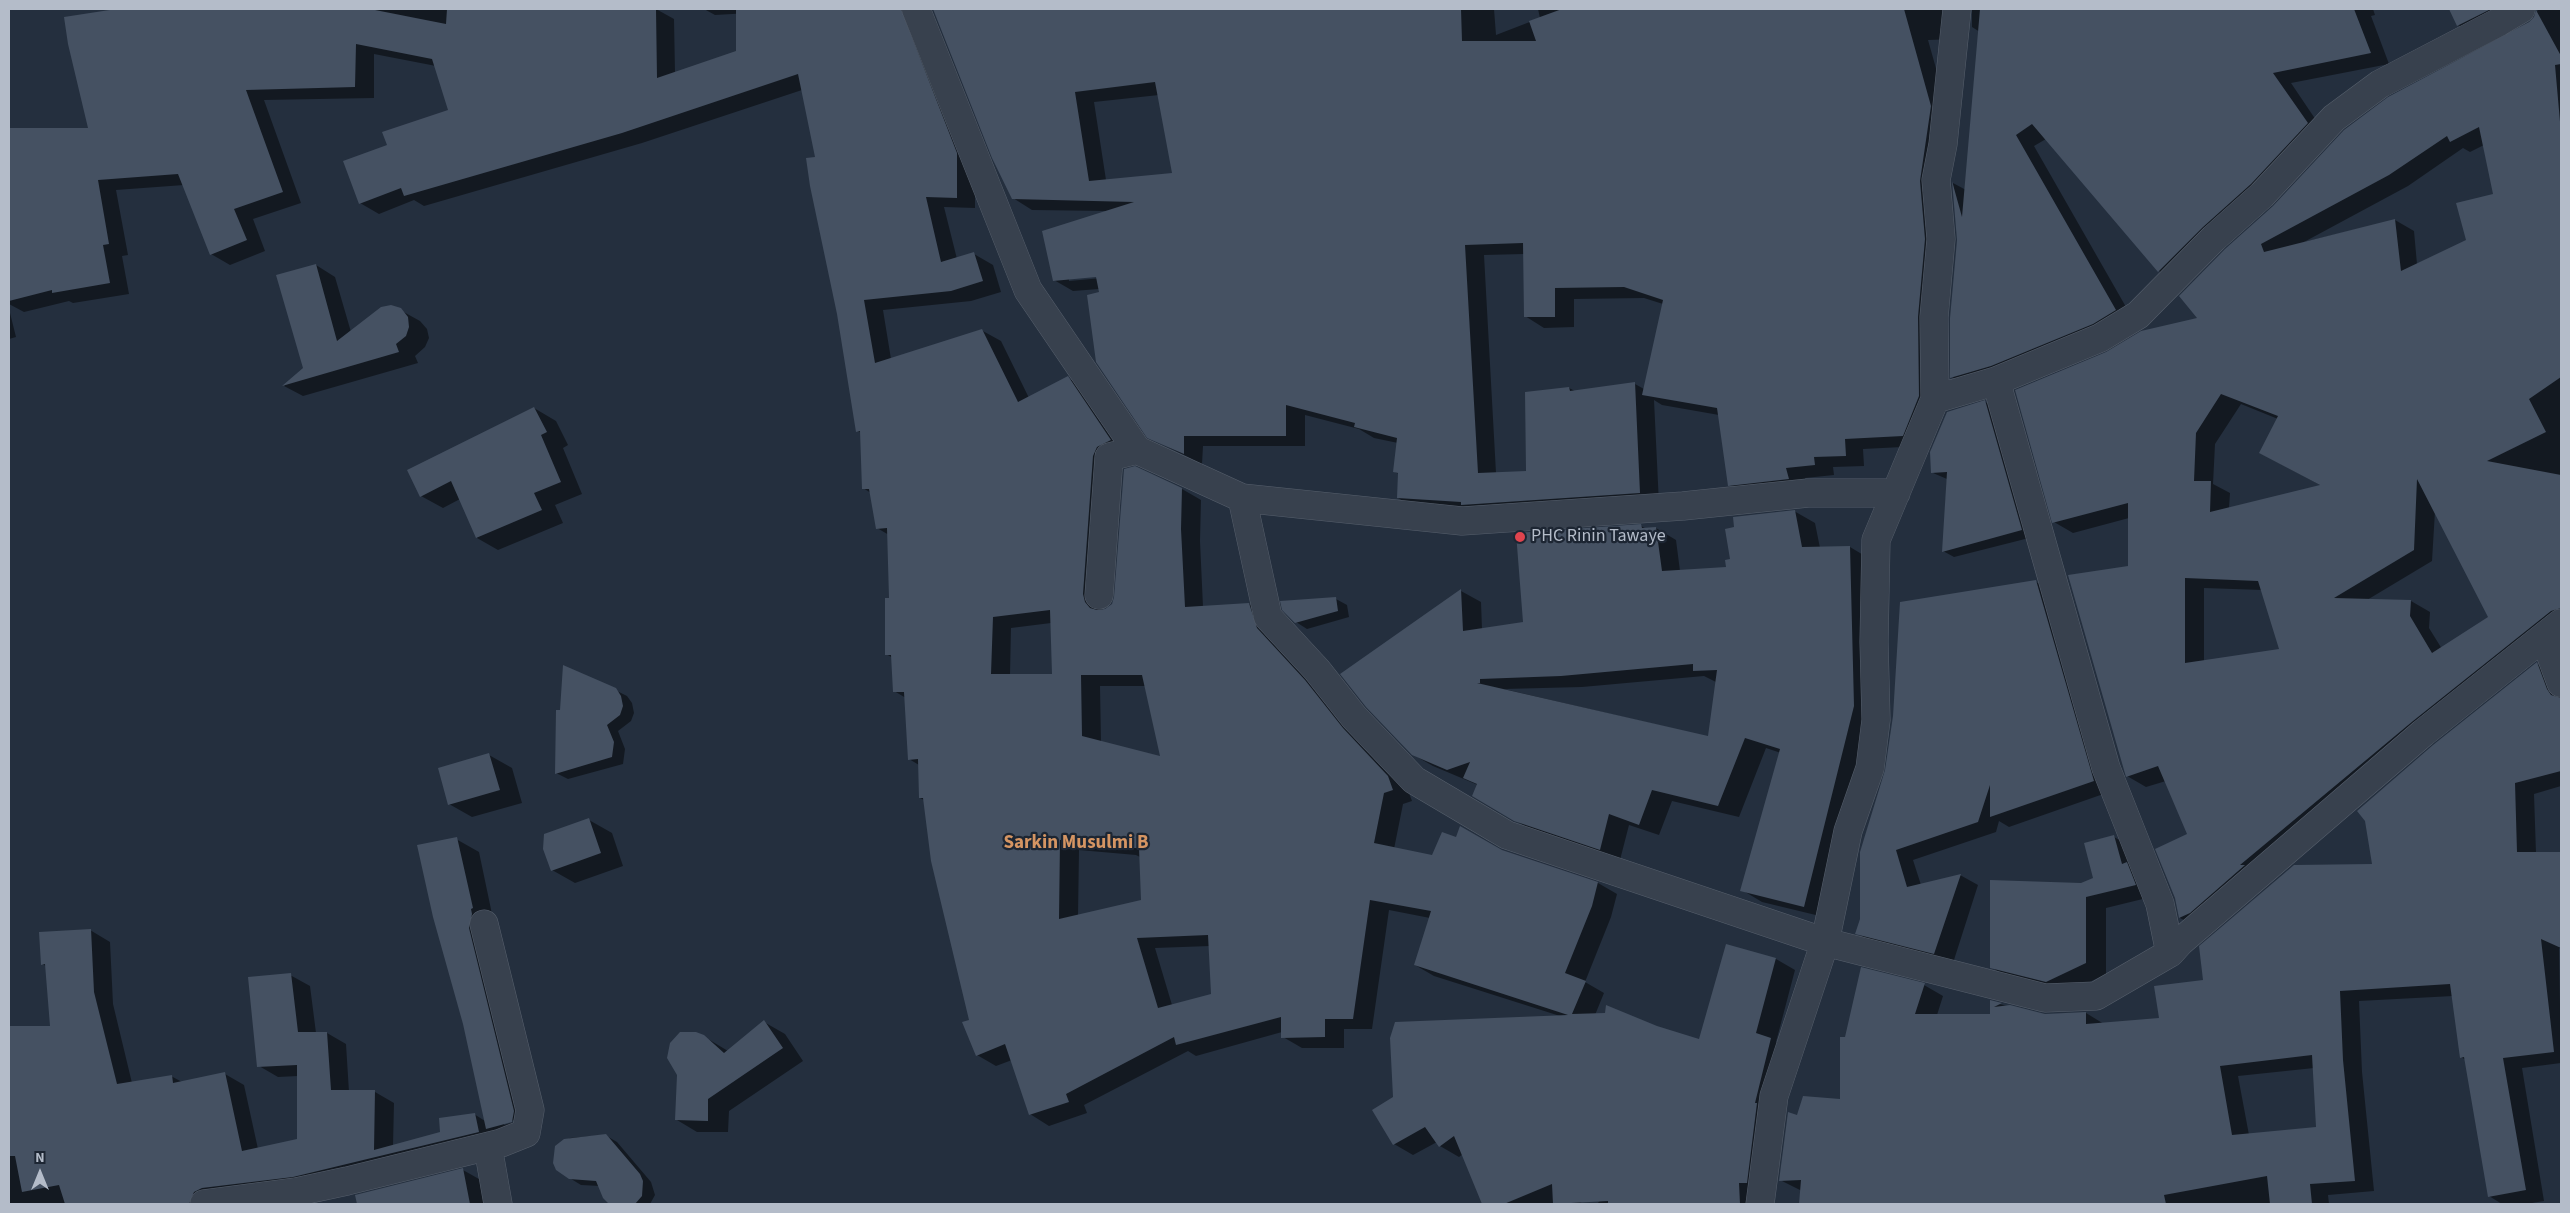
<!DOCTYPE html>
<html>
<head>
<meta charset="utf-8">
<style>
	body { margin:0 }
	#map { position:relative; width:2570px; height:1213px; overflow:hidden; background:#242f3e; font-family:"Source Sans 3",sans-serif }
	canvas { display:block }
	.frame { position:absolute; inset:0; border:10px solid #b4bcc9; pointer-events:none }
	.north { position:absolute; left:15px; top:1148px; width:50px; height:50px; -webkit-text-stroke:4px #1d2633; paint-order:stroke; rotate:0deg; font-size:14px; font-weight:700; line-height:20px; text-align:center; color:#b4bcc9 }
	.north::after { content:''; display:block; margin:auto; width:18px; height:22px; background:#b4bcc9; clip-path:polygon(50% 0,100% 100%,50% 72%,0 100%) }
</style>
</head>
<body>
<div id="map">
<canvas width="2570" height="1213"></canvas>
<div class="frame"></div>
<div class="north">N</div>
</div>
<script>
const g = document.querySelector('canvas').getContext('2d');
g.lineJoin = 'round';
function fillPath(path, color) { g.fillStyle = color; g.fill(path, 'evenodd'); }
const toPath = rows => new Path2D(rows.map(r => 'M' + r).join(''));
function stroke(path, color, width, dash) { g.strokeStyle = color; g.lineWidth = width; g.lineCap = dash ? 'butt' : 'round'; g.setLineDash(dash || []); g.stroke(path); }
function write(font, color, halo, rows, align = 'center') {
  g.font = font + ' "Source Sans 3",sans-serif'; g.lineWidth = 4.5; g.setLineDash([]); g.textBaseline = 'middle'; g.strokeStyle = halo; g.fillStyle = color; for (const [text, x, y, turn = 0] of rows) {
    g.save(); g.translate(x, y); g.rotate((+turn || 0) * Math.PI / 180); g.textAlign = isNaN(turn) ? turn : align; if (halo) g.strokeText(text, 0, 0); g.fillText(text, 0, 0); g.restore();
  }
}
fillPath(toPath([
	[119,9,656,9,674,19,675,73,867,9,925,9,975,165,975,208,944,207,957,259,974,254,993,265,1001,292,971,301,883,310,891,359,981,330,1001,341,1029,398,1068,378,1087,389,1130,451,1117,457,1103,611,1113,605,1182,489,1201,500,1200,541,1203,607,1249,604,1268,615,1407,788,1412,801,1403,804,1394,849,1433,857,1502,851,1598,883,1617,894,1611,917,1585,982,1604,993,1595,1015,1656,1027,1700,1041,1726,946,1776,959,1795,970,1776,1042,1790,1050,1759,1204,1597,1204,1627,1171,1579,1204,1481,1204,1483,1203,1463,1154,1459,1157,1440,1146,1437,1142,1413,1155,1394,1144,1374,1110,1560,1016,1434,976,1415,965,1430,918,1389,910,1372,1029,1344,1029,1344,1048,1302,1048,1283,1037,1282,1032,1196,1056,1188,1051,1084,1105,1087,1113,1049,1126,1030,1114,1012,1060,996,1066,977,1055,924,800,920,798,919,765,909,759,906,698,894,691,893,658,886,654,890,599,889,535,877,528,871,493,863,488,862,433,857,431,816,158,802,90,642,143,424,206,414,200,379,214,360,203,388,146,449,111,436,66,374,54,374,98,264,100,301,203,253,219,265,251,230,265,211,254,184,185,116,190,128,255,122,256,129,294,73,303,69,301,24,312,9,304,9,129,89,129,65,18],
	[1051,623,1053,675,1010,675,1011,628],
	[1100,686,1145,686,1162,757,1101,742],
	[1079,850,1136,855,1140,857,1142,901,1078,916],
	[1210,946,1212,995,1172,1005,1155,948],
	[704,9,819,9,715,15],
	[934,9,1494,9,1496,35,1540,18,1538,9,1751,9,1754,11,1758,9,1966,9,1958,39,1928,40,1950,118,1922,446,1863,449,1864,466,1833,467,1834,475,1805,478,1807,490,1749,496,1729,485,1719,415,1662,405,1654,400,1659,504,1417,509,1398,498,1399,474,1395,472,1398,443,1374,438,1359,429,1305,415,1305,446,1203,446,1202,464,1148,437,1099,289,1073,291,1054,280,1108,211,1032,210,1013,198,994,158],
	[1159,95,1174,174,1106,180,1094,102],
	[1524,254,1525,316,1544,328,1574,327,1574,299,1644,298,1663,304,1644,389,1635,384,1575,391,1569,388,1527,472,1496,473,1484,255],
	[1102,275,1102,278,1069,281,1069,278],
	[1972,9,2373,9,2375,15,2371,16,2389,64,2291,83,2326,135,2178,282,2159,271,2046,139,2034,146,2134,321,1971,388,1952,377,1958,240,1953,183,1966,190,1980,32,1972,27],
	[2450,9,2530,9,2477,36,2458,25],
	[2538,9,2561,9,2561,629,2199,928,2180,918,2189,835,2166,781,2146,787,2127,776,2129,518,2073,533,2054,522,2199,318,2180,296,2507,37,2535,18],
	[2484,145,2494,195,2468,240,2417,264,2414,231,2395,220,2304,242,2408,186,2463,148,2470,152],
	[2241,404,2278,419,2260,453,2322,486,2229,508,2230,493,2213,484,2215,444],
	[2435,511,2490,617,2442,649,2429,628,2430,612,2411,601,2367,600,2432,561],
	[2204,588,2262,590,2281,650,2204,661],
	[316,265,335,277,351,332,400,310,420,321,427,329,429,338,425,347,415,356,418,363,303,396,284,386,304,369],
	[9,309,16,337,9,339],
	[1985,402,1996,408,2033,537,1954,557,1943,551,1947,479,1933,473],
	[534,408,556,421,568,445,563,448,582,494,555,505,563,523,498,550,477,538,460,499,443,508,421,496],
	[1794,511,1815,523,1820,548,1850,547,1870,559,1873,718,1824,917,1762,902,1742,890,1781,753,1766,748,1739,817,1672,801,1659,835,1629,825,1620,860,1535,832,1474,796,1478,785,1433,766,1412,754,1342,674,1461,591,1481,602,1482,629,1524,623,1641,526,1647,529,1656,528,1676,540,1680,571,1727,568,1731,560],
	[1704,676,1716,682,1709,737,1504,689,1582,687],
	[2036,582,2055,592,2112,791,2009,827,1999,821,1996,832,1913,860,1921,885,1960,875,1978,885,1953,963,1875,943,1856,933,1861,919,1861,852],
	[1336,599,1347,605,1349,617,1307,629,1296,622],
	[2537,664,2556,675,2561,690,2561,786,2534,794,2536,853,2561,853,2561,949,2559,948,2561,1063,2522,1068,2544,1201,2526,1204,2502,1204,2489,1196,2466,1060,2461,1057,2453,996,2359,1001,2362,1072,2374,1191,2328,1195,2329,1204,1801,1204,1802,1191,1780,1180,1798,1116,1841,1101,1846,1038,1924,985,1943,996,1937,1015,1991,1015,1991,1002,2045,1015,2086,1013,2104,1024,2160,1019,2204,981,2373,865],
	[2314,1068,2318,1128,2249,1135,2238,1076],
	[615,690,627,696,632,703,634,713,631,721,618,731,625,749,623,764,568,779,556,773],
	[489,755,512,768,522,803,472,817,449,804],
	[589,820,612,833,623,866,575,883,552,870],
	[2114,837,2134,848,2155,896,2106,908,2106,974,2067,993,2011,979,1991,967,2081,885,2094,879],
	[456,839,479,852,536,1124,212,1204,9,1204,9,1027,52,1027,46,966,42,964,90,930,110,942,113,1004,132,1083,171,1076,182,1082,225,1074,244,1085,258,1149,298,1140,298,1076,278,1077,259,1066,290,975,310,986,316,1033,327,1033,346,1044,349,1092,375,1092,394,1103,393,1146,441,1133,474,1114,485,1121],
	[518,1119,518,1121,504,1125,504,1123],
	[764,1022,785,1034,803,1061,729,1111,728,1132,697,1132,677,1120,703,1036,728,1051],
	[605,1135,617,1142,651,1182,655,1195,650,1204,612,1204,600,1186,581,1185,563,1174,556,1147,570,1138],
	[463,1170,486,1183,490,1204,358,1204,356,1196]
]), '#0007');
fillPath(toPath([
	[116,9,370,9,446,24,447,9,656,9,657,78,736,51,736,9,901,9,957,153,957,198,926,197,941,262,974,252,983,281,951,291,864,300,875,363,982,329,1018,402,1068,376,1111,440,1097,447,1093,456,1083,594,1085,602,1090,608,1097,610,1105,609,1112,604,1114,597,1124,469,1135,466,1182,488,1181,529,1185,607,1249,603,1257,628,1305,680,1343,728,1388,776,1393,790,1384,793,1374,843,1432,855,1442,832,1456,837,1460,826,1502,850,1598,882,1592,906,1565,973,1586,981,1572,1014,1605,1013,1606,1005,1657,1026,1699,1039,1726,944,1776,958,1756,1033,1771,1038,1755,1103,1757,1103,1747,1183,1739,1183,1740,1204,1608,1204,1608,1201,1553,1204,1552,1184,1504,1204,1482,1204,1454,1136,1439,1147,1425,1127,1393,1145,1372,1110,1393,1097,1390,1038,1395,1022,1568,1015,1414,965,1431,911,1370,900,1353,1019,1325,1019,1325,1037,1281,1038,1281,1017,1176,1045,1174,1037,1066,1094,1069,1102,1029,1115,1005,1044,976,1056,962,1022,969,1020,931,861,923,798,919,798,918,759,908,760,904,692,893,692,891,655,885,655,885,598,889,598,887,528,876,529,869,489,862,489,860,431,856,432,837,314,810,186,806,158,815,157,798,74,622,133,404,196,401,188,359,204,343,161,387,145,382,132,448,110,432,59,356,44,355,87,246,90,283,192,234,209,247,240,210,255,178,174,98,180,109,244,103,245,110,283,52,293,52,290,9,301,9,128,88,128,68,44,64,17],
	[1050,610,1052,674,991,674,993,617],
	[1081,675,1142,675,1160,756,1082,736],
	[1060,840,1122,845,1123,848,1139,848,1141,900,1059,919],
	[1208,935,1211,994,1158,1008,1137,938],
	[933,9,1461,9,1462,41,1536,41,1529,21,1562,9,1904,9,1931,106,1920,181,1925,239,1918,317,1919,396,1903,436,1845,439,1846,456,1814,457,1815,465,1786,468,1789,479,1728,486,1717,408,1642,395,1663,300,1624,287,1555,288,1555,317,1524,317,1523,243,1465,245,1478,473,1526,471,1525,392,1569,387,1570,391,1635,382,1640,493,1461,505,1461,502,1397,498,1398,473,1393,472,1397,438,1354,427,1355,423,1286,405,1286,436,1184,436,1184,454,1147,438,1096,362,1087,295,1099,292,1096,277,1053,281,1042,231,1134,202,1012,199,992,158],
	[1155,82,1172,173,1089,181,1075,92],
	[1980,9,2354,9,2371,53,2273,73,2308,123,2251,184,2203,227,2158,272,2032,124,2016,135,2116,310,2093,324,1991,366,1950,378,1950,318,1957,240,1952,181,1962,217],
	[2449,9,2491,9,2457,26],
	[2536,10,2561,56,2561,64,2555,65,2561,133,2561,377,2529,399,2546,432,2487,461,2561,475,2561,608,2551,611,2413,721,2240,865,2245,865,2190,913,2179,918,2175,898,2155,849,2187,834,2158,766,2126,777,2068,575,2128,566,2128,503,2052,523,2015,390,2106,352,2141,331,2197,318,2179,296,2225,249,2273,206,2344,130,2388,97,2529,22,2534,17],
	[2479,127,2493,194,2456,203,2466,240,2401,271,2395,219,2264,252,2261,244,2389,175,2447,136,2450,142],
	[2221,394,2278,416,2259,453,2320,485,2210,512,2211,481,2194,481,2196,433],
	[2417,479,2488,617,2432,653,2410,616,2411,600,2334,598,2414,550],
	[2185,578,2258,581,2279,649,2185,663],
	[316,264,337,341,381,307,391,305,401,308,408,317,409,327,406,336,396,344,399,352,282,386,303,368,276,275],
	[1985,400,2022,530,1942,552,1947,472,1931,473,1930,452,1947,412],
	[534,407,547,432,541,435,561,482,534,493,542,510,476,538,451,481,420,497,407,470],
	[1795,510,1802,547,1850,546,1854,706,1804,907,1740,891,1780,749,1745,738,1718,806,1652,790,1639,825,1609,814,1600,850,1514,821,1472,796,1477,784,1463,778,1470,762,1447,770,1412,755,1366,707,1340,674,1461,589,1463,631,1523,622,1516,533,1641,524,1642,528,1656,527,1662,571,1726,567,1725,560,1730,559,1725,529,1734,527,1733,517],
	[1693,664,1693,671,1717,670,1708,736,1477,683,1480,683,1480,679,1561,676],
	[2036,580,2094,781,1990,817,1990,785,1978,822,1896,850,1907,887,1961,874,1934,954,1855,934,1860,919,1860,852,1885,770,1893,716,1900,602],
	[1336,597,1338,611,1295,623,1282,610,1280,601],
	[2537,662,2547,689,2551,695,2561,698,2561,771,2515,783,2517,852,2561,852,2561,948,2541,939,2554,1052,2503,1058,2526,1190,2488,1197,2464,1057,2460,1058,2450,984,2340,991,2343,1060,2355,1181,2310,1184,2312,1204,2270,1204,2267,1176,2164,1195,2166,1204,1799,1204,1801,1180,1779,1181,1788,1112,1797,1115,1803,1096,1840,1099,1840,1037,1845,1037,1861,967,1925,983,1915,1014,1990,1014,1990,1000,2002,1003,1994,1007,2010,1005,2045,1014,2086,1012,2086,1024,2159,1018,2154,986,2203,980,2199,946,2294,865,2372,864,2365,821,2357,811,2433,745],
	[2312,1055,2316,1127,2232,1135,2220,1066],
	[563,665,616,688,621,696,623,706,620,715,607,725,614,742,612,757,555,774,556,710,560,710],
	[489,753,500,790,448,805,438,768],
	[589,818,601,853,551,871,543,849,544,834],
	[2114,835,2122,864,2127,862,2136,885,2086,897,2086,963,2046,982,1990,968,1990,880,2081,883,2093,878,2084,843],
	[457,837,473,908,471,909,472,914,469,928,514,1111,512,1122,486,1129,463,1024,433,917,417,845],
	[91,929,94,992,117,1084,172,1075,173,1083,225,1072,242,1151,297,1139,297,1065,257,1067,248,977,291,973,298,1032,327,1032,331,1090,375,1090,374,1150,440,1132,439,1118,475,1113,479,1132,293,1177,202,1188,194,1192,189,1204,65,1204,59,1185,22,1192,15,1156,9,1156,9,1026,50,1026,45,964,41,965,39,932],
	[764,1020,783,1048,708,1099,708,1121,675,1120,677,1075,667,1058,670,1043,680,1032,696,1032,704,1035,724,1053],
	[606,1134,640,1174,643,1181,642,1196,635,1204,609,1204,603,1198,596,1181,569,1179,556,1170,553,1163,555,1146,564,1139],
	[463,1168,470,1204,357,1204,355,1195]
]), '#455162');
const minor = toPath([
	[916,9,1028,290,1137,450,1242,498,1268,617,1317,670,1354,717,1414,780,1507,835,1825,942,2045,998,2096,996,2170,953,2180,942,2423,733,2561,623],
	[1996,381,2106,768,2160,904,2170,953],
	[1935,399,1996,381,2100,338,2138,315,2214,238,2262,195,2334,118,2380,84,2499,22,2521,9],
	[1242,498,1462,521,1683,506,1808,493,1896,493],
	[1099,595,1109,457,1137,450],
	[2544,637,2561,683],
	[488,1147,498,1204],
	[204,1204,296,1192,347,1181,501,1143,526,1133,530,1110,484,924],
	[1760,1204,1774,1096,1825,942,1848,831,1870,768,1876,720,1874,642,1876,540,1935,399,1934,317,1941,239,1936,180,1943,144,1957,9]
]);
stroke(minor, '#565f6c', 29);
stroke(minor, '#38414e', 28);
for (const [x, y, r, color] of [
	[1520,537,6,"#e0444e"]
]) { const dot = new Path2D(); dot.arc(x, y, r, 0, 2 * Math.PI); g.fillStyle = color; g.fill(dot); stroke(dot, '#1d2633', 2); }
write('18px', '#b4bcc9', '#1d2633', [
	["PHC Rinin Tawaye",1531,537]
], 'left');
write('bold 19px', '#d59563', '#1d2633', [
	["Sarkin Musulmi B",1076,844]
]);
</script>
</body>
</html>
